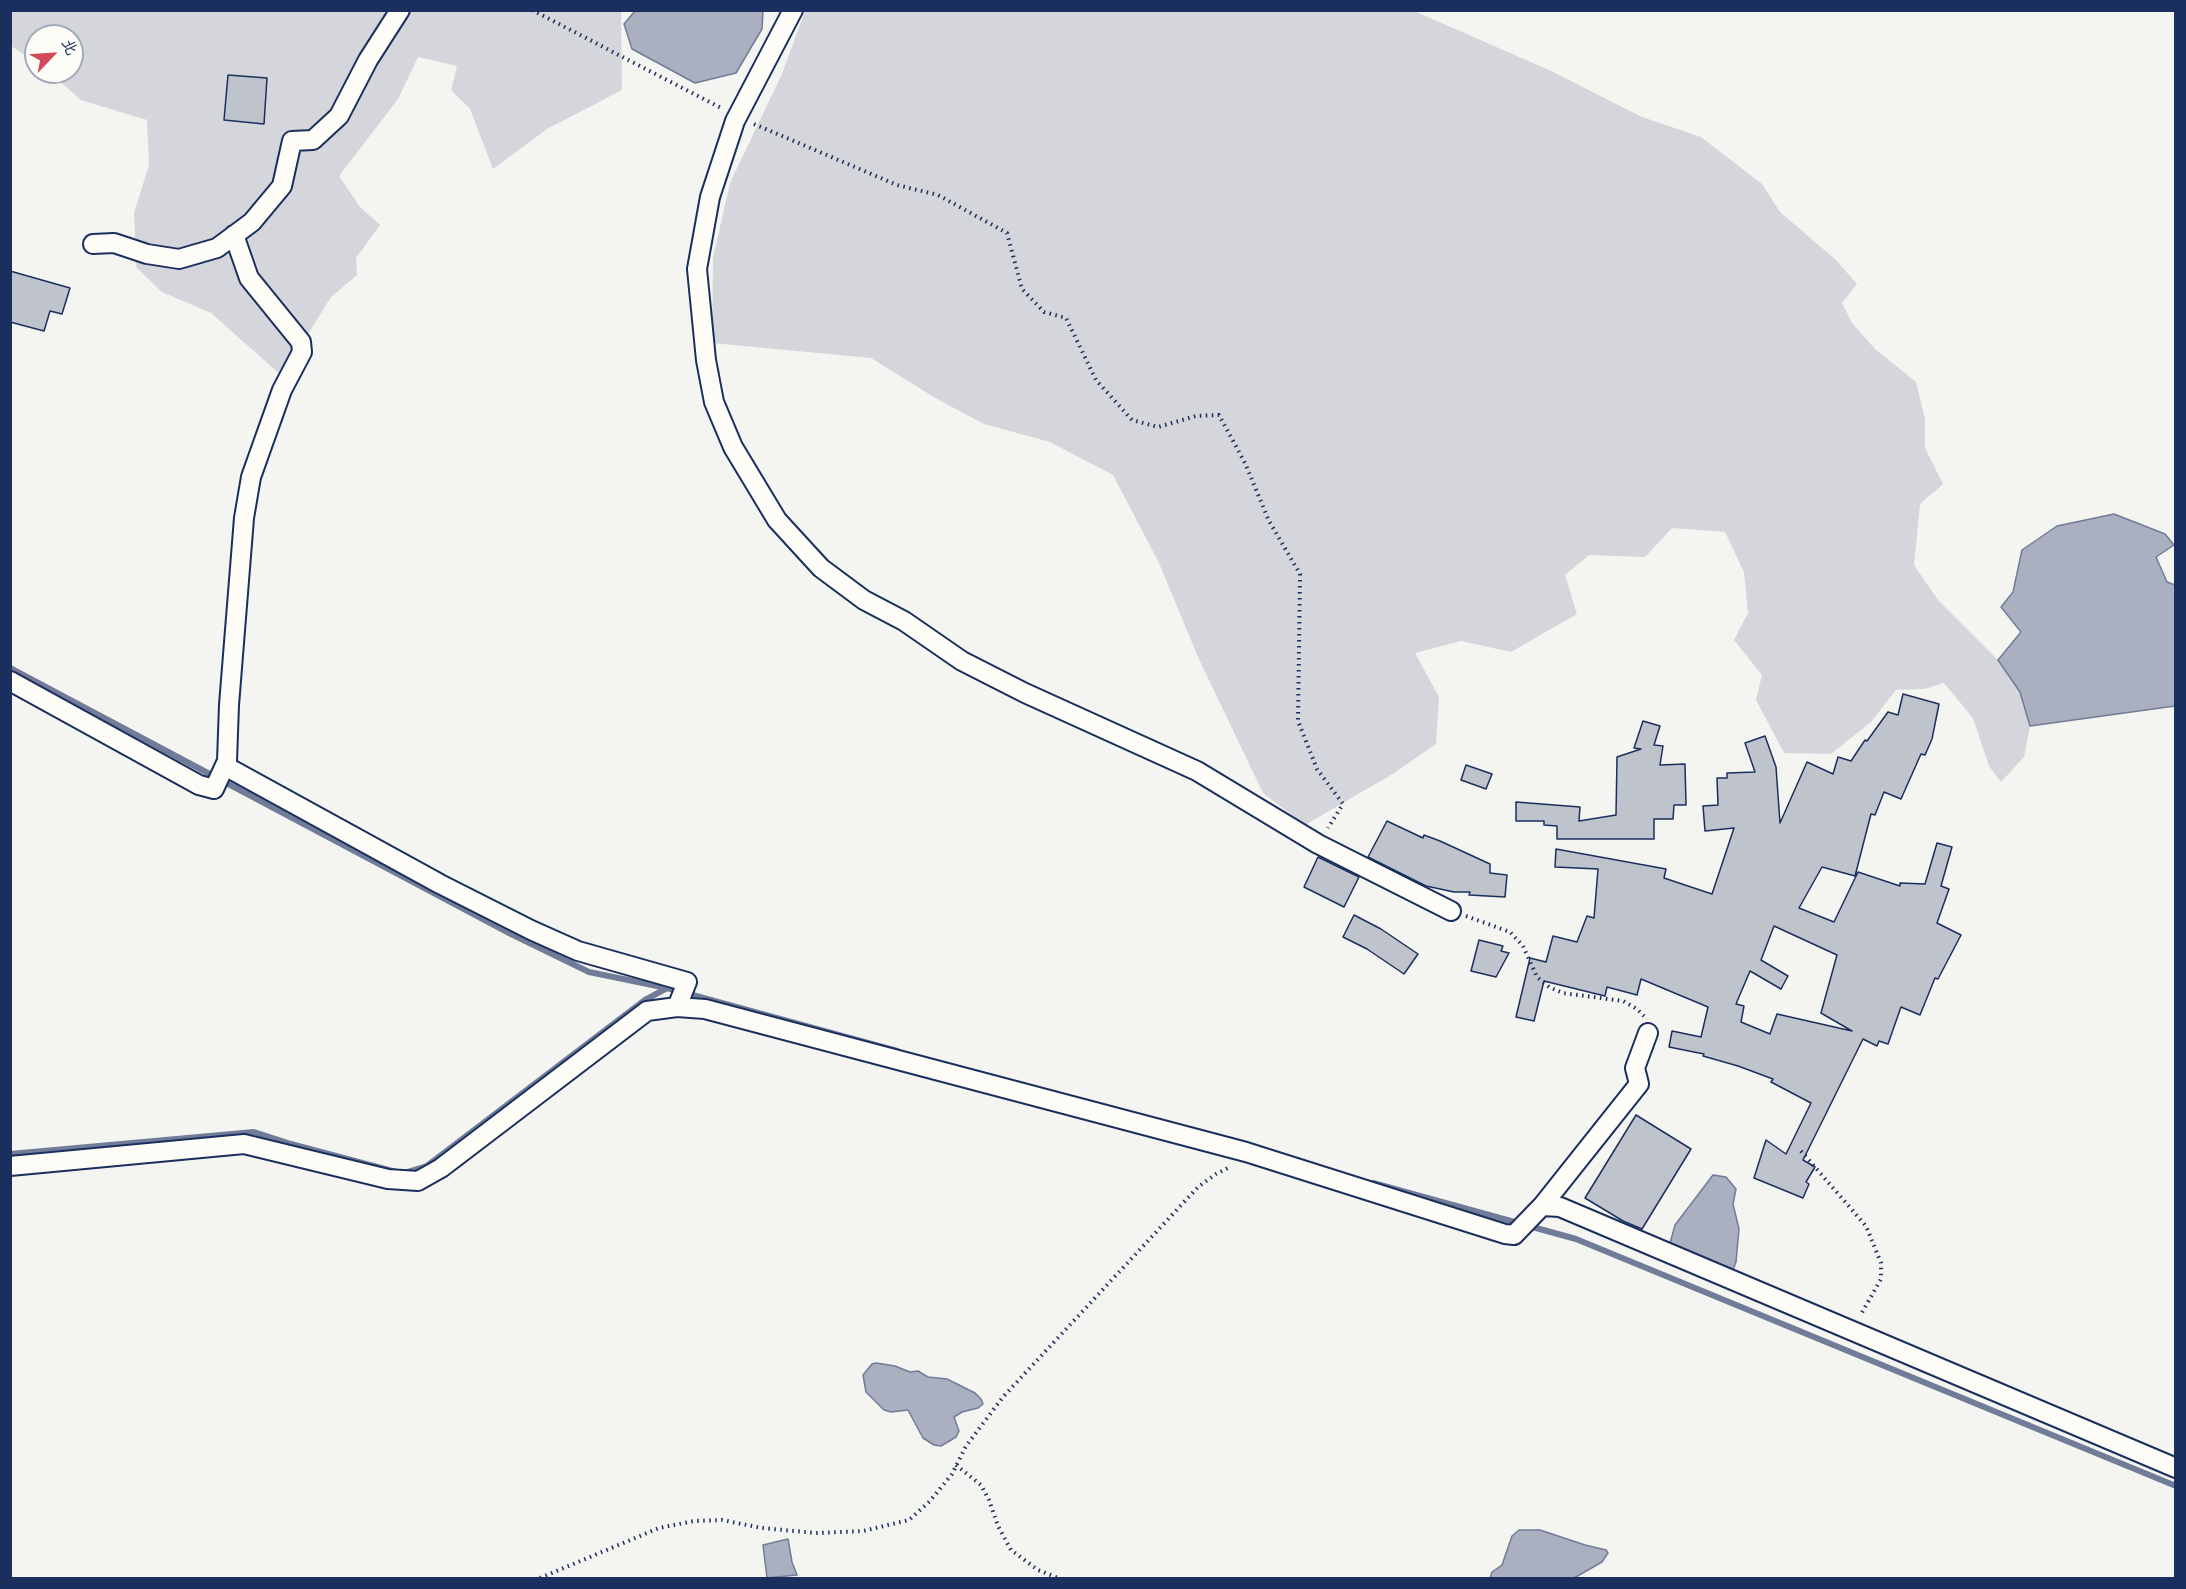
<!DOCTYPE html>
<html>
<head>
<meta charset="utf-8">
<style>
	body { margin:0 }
	#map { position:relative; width:2186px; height:1589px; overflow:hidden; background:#f4f4f1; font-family:"Indie Flower","LXGW WenKai TC",sans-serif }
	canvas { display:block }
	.frame { position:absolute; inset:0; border:12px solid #1b2f5e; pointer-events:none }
	.north { position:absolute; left:24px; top:24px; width:60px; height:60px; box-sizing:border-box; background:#fdfcf7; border:2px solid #a3aaba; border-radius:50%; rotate:65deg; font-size:16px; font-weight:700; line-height:24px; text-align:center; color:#1b2f5e }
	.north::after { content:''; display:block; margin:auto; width:21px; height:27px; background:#d1495b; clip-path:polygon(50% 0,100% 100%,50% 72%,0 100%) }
</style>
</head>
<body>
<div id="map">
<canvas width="2186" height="1589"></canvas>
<div class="frame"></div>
<div class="north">北</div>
</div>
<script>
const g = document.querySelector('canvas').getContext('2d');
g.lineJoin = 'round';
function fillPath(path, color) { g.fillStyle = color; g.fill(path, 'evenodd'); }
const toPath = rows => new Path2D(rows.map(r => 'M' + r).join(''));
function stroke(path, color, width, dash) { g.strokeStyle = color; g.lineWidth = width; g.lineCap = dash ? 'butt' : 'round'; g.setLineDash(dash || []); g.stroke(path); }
fillPath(toPath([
	[10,11,621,11,622,90,547,129,493,169,470,109,451,90,457,66,418,57,398,99,339,176,360,207,380,225,356,258,357,275,331,297,282,376,211,313,162,292,136,267,134,213,149,165,147,120,81,100,49,72,72,72,72,36,36,36,36,62,11,46],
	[805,11,1414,11,1549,70,1642,117,1701,137,1762,184,1780,212,1836,260,1857,284,1842,303,1852,323,1875,349,1916,382,1925,419,1925,448,1943,484,1920,504,1914,565,1938,600,1998,660,2020,692,2030,726,2024,757,2001,782,1989,766,1973,718,1944,683,1924,689,1896,690,1871,722,1831,754,1784,753,1756,700,1762,675,1734,640,1748,613,1744,572,1725,532,1672,528,1645,557,1589,555,1565,575,1577,614,1511,652,1461,641,1415,653,1439,697,1436,744,1391,775,1305,825,1263,793,1198,657,1159,563,1113,475,1050,442,984,424,937,399,871,358,712,343,713,258,730,183,782,74]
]), '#d4d6db');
const water = toPath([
	[635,11,763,11,762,29,736,73,695,83,632,49,624,24,635,11],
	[2114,514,2165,534,2174,545,2156,557,2167,582,2175,585,2175,706,2030,726,2020,692,1998,660,2021,632,2001,607,2013,592,2022,550,2057,526,2114,514],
	[1713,1175,1726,1177,1736,1189,1733,1204,1739,1229,1736,1262,1731,1275,1669,1247,1675,1225,1713,1175],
	[876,1363,895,1366,910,1372,918,1371,928,1377,947,1379,975,1393,981,1399,983,1404,978,1408,962,1412,954,1417,959,1431,956,1437,941,1446,934,1445,923,1438,908,1410,891,1412,884,1410,866,1392,863,1375,872,1364,876,1363],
	[1519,1530,1540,1530,1585,1545,1606,1550,1608,1553,1602,1562,1574,1578,1490,1578,1492,1572,1502,1565,1512,1536,1519,1530],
	[788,1539,792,1562,797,1575,767,1578,763,1545,788,1539]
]);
fillPath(water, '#aab0bf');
stroke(water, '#717c98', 1.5);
stroke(toPath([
	[10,668,511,934,589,972,667,988],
	[10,1154,254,1132,291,1144,396,1172],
	[407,1172,427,1166,645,1000,667,988,897,1051],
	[1373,1183,1576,1239,2176,1486]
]), '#717c98', 6);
const building = toPath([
	[228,75,267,78,264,124,224,120,228,75],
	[10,271,70,288,62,314,50,311,44,331,10,322,10,271],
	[1903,694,1939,704,1932,739,1925,755,1921,754,1901,799,1884,792,1875,815,1871,814,1855,876,1822,867,1799,908,1834,922,1858,872,1900,886,1900,883,1925,884,1937,843,1952,847,1941,886,1949,889,1937,923,1961,935,1938,979,1935,978,1920,1015,1901,1007,1888,1044,1879,1041,1877,1046,1863,1039,1803,1160,1815,1167,1806,1182,1809,1184,1803,1198,1754,1178,1766,1140,1786,1154,1811,1103,1771,1082,1773,1079,1738,1066,1703,1056,1704,1054,1669,1047,1672,1031,1701,1037,1708,1007,1641,979,1637,995,1607,987,1605,996,1544,981,1534,1021,1516,1017,1530,958,1546,962,1553,936,1577,942,1587,916,1594,918,1598,869,1555,867,1556,849,1666,869,1664,878,1712,894,1734,828,1705,831,1703,806,1718,805,1717,778,1727,778,1727,773,1755,772,1745,743,1765,736,1776,767,1780,823,1807,762,1833,774,1838,757,1851,761,1865,740,1867,741,1888,712,1898,715,1903,694],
	[1774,926,1837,955,1821,1013,1852,1031,1777,1014,1770,1034,1741,1022,1744,1006,1736,1004,1750,971,1781,989,1788,976,1761,960,1774,926],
	[1643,721,1660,726,1654,745,1663,746,1660,765,1685,764,1686,805,1674,805,1673,819,1654,819,1654,839,1557,839,1557,826,1544,825,1544,821,1516,821,1516,802,1580,807,1579,821,1616,815,1617,757,1641,749,1634,748,1643,721],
	[1466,765,1492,774,1486,789,1461,780,1466,765],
	[1387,821,1423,838,1424,835,1440,841,1490,864,1490,873,1507,875,1505,897,1469,895,1470,892,1454,892,1426,886,1368,857,1387,821],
	[1318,857,1359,877,1344,907,1304,887,1318,857],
	[1354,915,1381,929,1418,954,1404,974,1367,949,1343,937,1354,915],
	[1479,940,1503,946,1501,951,1509,953,1496,977,1471,971,1479,940],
	[1636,1115,1691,1149,1642,1229,1623,1221,1585,1198,1636,1115]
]);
fillPath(building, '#bfc3cc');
stroke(building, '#1b2f5e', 1.5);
const street = toPath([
	[793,10,735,121,710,197,697,269,706,360,714,402,733,447,777,520,821,568,864,600,904,621,962,661,1025,693,1197,771,1318,844,1451,911],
	[93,244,114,243,147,254,179,259,217,248,252,222,282,186,292,141,313,140,339,116,368,60,400,10],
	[10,681,199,785,214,789,227,761,229,705,244,518,251,477,282,390,302,352,301,342,249,278,234,235],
	[225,766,440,884,531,930,578,951,687,982,677,1007],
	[10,1166,244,1144,388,1179,418,1181,441,1168,647,1011,677,1007,705,1009,1246,1152,1505,1234,1514,1235,1542,1206,1560,1207,2176,1468],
	[1542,1206,1639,1084,1635,1068,1648,1033]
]);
stroke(street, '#1b2f5e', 22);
stroke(toPath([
	[532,10,723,109],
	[754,124,897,185,938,195,1007,233,1022,289,1044,312,1066,318,1096,380,1132,420,1158,427,1196,416,1219,415,1245,463,1269,521,1300,574,1298,721,1317,769,1343,804,1328,828],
	[1466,916,1510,932,1523,946,1537,977,1549,987,1563,993,1623,1001,1637,1009,1644,1016],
	[1801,1151,1866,1226,1881,1263,1881,1279,1860,1316],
	[956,1465,981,1485,989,1500,998,1526,1011,1550,1038,1570,1058,1578],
	[540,1578,659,1528,694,1521,722,1520,762,1528,816,1533,863,1531,909,1520,930,1501,952,1474,966,1446,1003,1397,1198,1187,1216,1174,1230,1167]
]), '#1b2f5e', 4, [1.5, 4.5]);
stroke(street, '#fdfcf7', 18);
</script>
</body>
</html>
